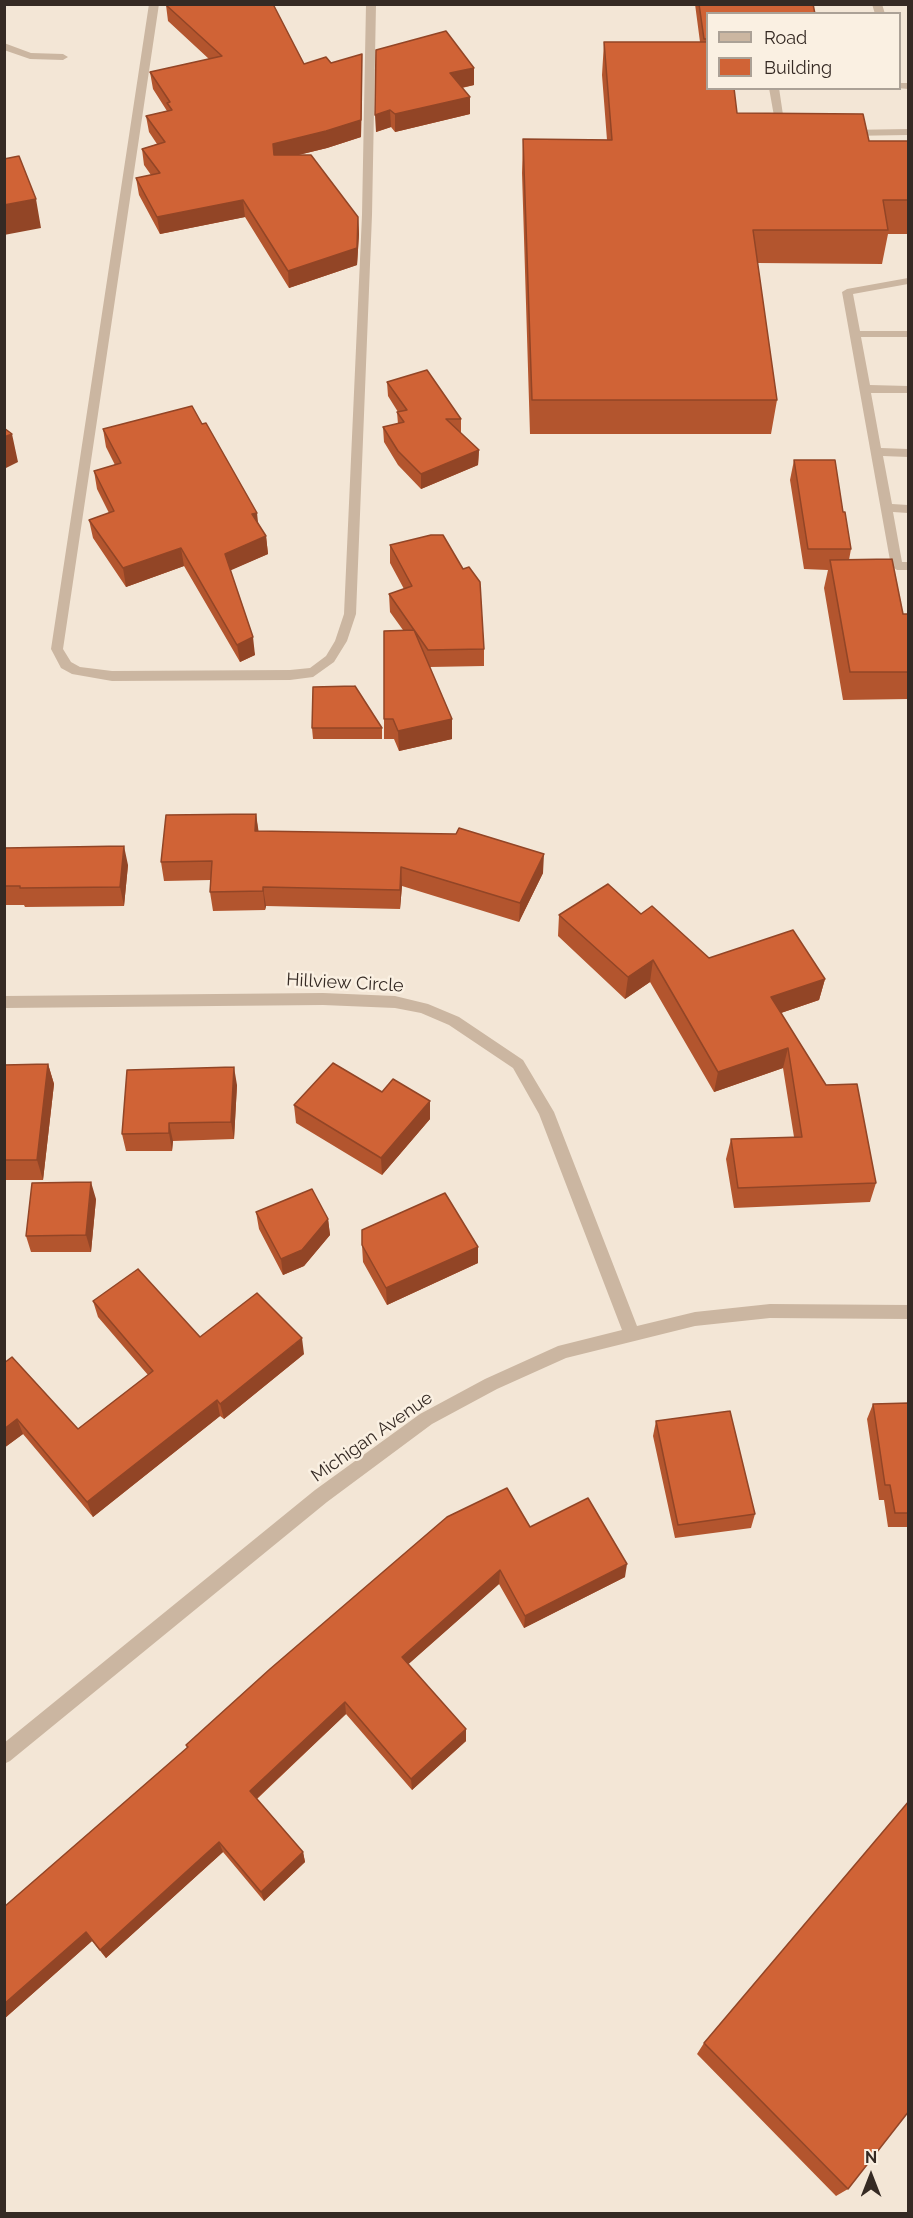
<!DOCTYPE html>
<html>
<head>
<meta charset="utf-8">
<style>
	body { margin:0 }
	#map { position:relative; width:913px; height:2218px; overflow:hidden; background:#f3e6d6; font-family:Raleway,sans-serif }
	canvas { display:block }
	.frame { position:absolute; inset:0; border:6px solid #352a24; pointer-events:none }
	.legend { position:absolute; left:706px; top:12px; width:195px; height:78px; box-sizing:border-box; background:#faf0e2; border:2px solid #aba196; margin:0; padding:8px 10px; list-style:none; font-size:18px; color:#352a24 }
	.legend li { display:flex; align-items:center; gap:12px; height:30px }
	.legend b { width:30px; border:2px solid #aba196 }
	.north { position:absolute; left:841px; top:2146px; width:60px; height:60px; -webkit-text-stroke:4px #faf0e2; paint-order:stroke; rotate:0deg; font-size:16px; font-weight:700; line-height:24px; text-align:center; color:#352a24 }
	.north::after { content:''; display:block; margin:auto; width:21px; height:27px; background:#352a24; clip-path:polygon(50% 0,100% 100%,50% 72%,0 100%) }
</style>
</head>
<body>
<div id="map">
<canvas width="913" height="2218"></canvas>
<div class="frame"></div>
<ul class="legend">
<li><b style="height:8px;background:#cbb6a1"></b>Road</li>
<li><b style="height:16px;background:#d06336"></b>Building</li>
</ul>
<div class="north">N</div>
</div>
<script>
const g = document.querySelector('canvas').getContext('2d');
g.lineJoin = 'round';
const toPath = rows => new Path2D(rows.map(r => 'M' + r).join(''));
function fillPath(path, color) { g.fillStyle = color; g.fill(path, 'evenodd'); }
function stroke(path, color, width, dash) { g.strokeStyle = color; g.lineWidth = width; g.lineCap = dash ? 'butt' : 'round'; g.setLineDash(dash || []); g.stroke(path); }
function write(font, color, halo, rows, align = 'center') {
  g.font = font + ' Raleway,sans-serif'; g.lineWidth = 5; g.setLineDash([]); g.textBaseline = 'middle'; g.strokeStyle = halo; g.fillStyle = color; for (const [text, x, y, turn = 0] of rows) {
    g.save(); g.translate(x, y); g.rotate((+turn || 0) * Math.PI / 180); g.textAlign = isNaN(turn) ? turn : align; if (halo) g.strokeText(text, 0, 0); g.fillText(text, 0, 0); g.restore();
  }
}
fillPath(toPath([
	[149,4,159,4,63,649,71,662,80,667,112,671,290,670,310,668,326,656,335,641,344,614,362,215,366,4,376,4,372,215,356,614,347,641,334,662,313,677,290,680,112,681,72,674,61,668,51,649,149,4],
	[872,4,882,4,885,14,875,14,872,4],
	[4,43,31,53,63,54,68,57,63,60,30,59,4,50,4,43],
	[900,83,908,83,908,89,898,88,900,83],
	[769,88,779,88,786,135,777,133,769,88],
	[908,129,908,135,847,136,842,133,847,130,908,129],
	[908,278,908,284,853,294,860,331,908,331,908,337,861,337,870,385,908,386,908,393,871,393,881,448,908,449,908,457,883,456,892,504,908,505,908,513,893,512,902,562,908,562,908,570,897,570,891,566,842,292,847,289,908,278],
	[323,993,395,996,428,1004,459,1017,523,1060,554,1112,637,1326,695,1312,770,1304,908,1305,908,1319,770,1318,695,1326,566,1358,497,1389,432,1424,327,1502,10,1761,4,1764,4,1743,315,1490,420,1414,485,1379,558,1346,622,1330,539,1114,513,1068,449,1025,421,1013,395,1008,323,1005,4,1008,4,996,323,993]
]), '#cbb6a1');
fillPath(toPath([
	[695,4,813,4,708,14,708,88,737,113,869,141,909,141,909,234,888,234,882,264,757,263,777,400,771,434,530,434,522,173,523,139,607,140,602,75,604,42,700,42],
	[166,5,304,64,331,63,362,71,361,137,327,148,298,155,358,217,359,234,357,265,289,288,245,217,160,234,139,195,136,178,151,175,144,165,142,149,157,144,149,132,146,116,167,111,153,89,150,72,209,59,168,21],
	[376,50,474,85,462,88,470,114,395,132,391,127,376,132],
	[387,382,461,419,461,433,479,450,478,465,421,489,398,465,384,442,383,427,398,424,397,412,398,412,388,396],
	[103,429,258,523,266,536,268,554,230,570,255,655,240,662,184,566,126,587,93,538,89,520,109,513,97,489,94,471,115,465,106,447],
	[794,460,843,512,851,549,849,560,903,614,909,614,909,699,843,700,824,588,828,570,804,569,790,480],
	[390,545,484,649,484,666,430,667,452,739,399,751,394,739,384,739,384,719,403,630,390,612,389,594,404,589,390,563],
	[312,728,382,728,382,739,313,739],
	[256,814,258,831,543,873,519,922,402,886,400,909,266,906,265,910,213,911,210,892,211,880,164,881,161,862],
	[4,848,128,865,124,906,25,907,24,905,4,905],
	[641,914,709,958,825,979,819,1000,781,1013,876,1183,870,1202,734,1208,726,1159,731,1139,794,1137,783,1068,714,1092,650,982,625,999,558,936,559,915],
	[48,1064,54,1084,43,1180,4,1180,4,1065],
	[237,1085,234,1139,173,1141,172,1151,126,1151,122,1134],
	[382,1092,430,1119,382,1175,296,1123,294,1105],
	[96,1199,91,1252,31,1252,26,1236],
	[256,1212,328,1219,330,1235,304,1266,283,1275,259,1229],
	[362,1245,478,1247,478,1263,387,1305,363,1262],
	[93,1301,200,1337,304,1354,224,1419,220,1416,93,1517,23,1434,4,1448,4,1363,78,1429,148,1375,98,1317],
	[909,1403,909,1527,888,1527,884,1500,879,1500,867,1419,873,1404],
	[656,1421,755,1514,751,1528,675,1538,653,1436],
	[530,1527,625,1577,524,1628,499,1584,408,1664,466,1741,412,1790,346,1714,257,1799,303,1852,305,1862,264,1901,223,1852,106,1958,92,1941,4,2019,4,1907,187,1748,186,1745],
	[704,2043,848,2189,836,2196,697,2054]
]), '#b3552e');
fillPath(toPath([
	[362,54,362,71,361,137,327,148,274,161,273,144],
	[474,68,474,85,450,90,450,73],
	[470,97,470,114,395,132,395,114],
	[390,110,391,127,376,132,375,115],
	[36,199,41,228,4,235,4,205],
	[243,200,245,217,160,234,157,217],
	[358,217,359,234,357,265,289,288,288,271],
	[12,434,18,462,4,469,4,437],
	[479,450,478,465,421,489,421,474],
	[257,513,259,531,252,514],
	[266,536,268,554,227,572,225,554],
	[181,548,184,566,126,587,123,568],
	[253,637,255,655,240,662,237,645],
	[452,719,452,739,399,751,398,731],
	[256,814,259,834,255,831],
	[124,846,128,865,124,906,120,887],
	[544,854,543,873,519,922,520,903],
	[401,867,402,886,400,909,400,890],
	[263,887,266,906,265,910,263,891],
	[653,960,650,982,625,999,628,977],
	[825,979,819,1000,766,1018,771,997],
	[788,1048,783,1068,714,1092,718,1072],
	[48,1064,54,1084,43,1180,37,1160],
	[234,1067,237,1085,234,1139,231,1122],
	[430,1101,430,1119,382,1175,381,1158],
	[169,1123,173,1141,172,1151,169,1133],
	[91,1182,96,1199,91,1252,86,1235],
	[328,1219,330,1235,304,1266,283,1275,281,1259],
	[478,1247,478,1263,387,1305,386,1288],
	[302,1338,304,1354,224,1419,220,1404],
	[217,1400,220,1416,93,1517,87,1502],
	[17,1419,23,1434,4,1448,4,1429],
	[627,1564,625,1577,524,1628,525,1616],
	[500,1570,499,1584,403,1669,402,1657],
	[345,1702,346,1714,253,1802,250,1791],
	[466,1729,466,1741,412,1790,411,1779],
	[219,1842,223,1852,106,1958,100,1950],
	[303,1852,305,1862,264,1901,261,1892],
	[86,1932,92,1941,4,2019,4,2004]
]), '#924526');
const building = toPath([
	[273,4,304,64,326,57,331,63,362,54,361,120,326,131,273,144,274,155,311,155,358,217,357,248,288,271,243,200,157,217,136,178,160,173,142,149,165,142,146,116,172,110,167,103,170,102,150,72,222,56,166,5,273,4],
	[699,4,813,4,815,14,708,14,708,39,704,39,699,4],
	[446,31,474,68,450,73,470,97,395,114,390,110,375,115,376,50,446,31],
	[604,42,708,42,708,88,734,88,737,113,863,114,869,141,909,141,909,200,883,200,888,230,753,230,777,400,532,400,523,139,612,140,604,42],
	[19,156,36,199,4,205,4,159,19,156],
	[427,370,461,419,446,419,479,450,421,474,398,451,383,427,404,422,397,412,407,410,387,382,427,370],
	[192,406,202,424,206,423,257,513,252,514,266,536,225,554,253,637,237,645,181,548,123,568,89,520,114,511,94,471,121,463,103,429,192,406],
	[4,428,12,434,4,437,4,428],
	[794,460,835,460,843,512,845,512,851,549,808,549,794,460],
	[431,535,443,535,463,569,469,567,480,582,484,649,428,650,389,594,412,586,390,545,431,535],
	[892,559,903,614,909,614,909,672,850,672,830,560,892,559],
	[414,630,452,719,398,731,393,719,384,719,384,631,414,630],
	[355,686,382,728,312,728,313,687,355,686],
	[256,814,255,831,456,834,459,828,544,854,520,903,401,867,400,890,263,887,263,891,210,892,212,861,161,862,166,815,256,814],
	[124,846,120,887,20,888,20,886,4,886,4,848,124,846],
	[608,884,641,914,652,906,709,958,793,930,825,979,771,997,826,1085,857,1084,876,1183,738,1188,731,1139,802,1137,788,1048,718,1072,653,960,628,977,559,915,608,884],
	[333,1063,382,1092,393,1079,430,1101,381,1158,294,1105,333,1063],
	[48,1064,37,1160,4,1160,4,1065,48,1064],
	[234,1067,231,1122,169,1123,169,1133,122,1134,127,1070,234,1067],
	[91,1182,86,1235,26,1236,32,1183,91,1182],
	[312,1189,328,1219,302,1250,281,1259,256,1212,312,1189],
	[445,1193,478,1247,386,1288,362,1245,362,1230,445,1193],
	[138,1269,200,1337,257,1293,302,1338,220,1404,217,1400,87,1502,17,1419,4,1429,4,1363,12,1357,78,1429,153,1371,93,1301,138,1269],
	[909,1403,909,1513,895,1513,890,1485,885,1485,873,1404,909,1403],
	[730,1411,755,1514,678,1525,656,1421,730,1411],
	[507,1488,530,1527,588,1498,627,1564,525,1616,500,1570,402,1657,466,1729,411,1779,345,1702,250,1791,303,1852,261,1892,219,1842,100,1950,86,1932,4,2004,4,1907,188,1747,186,1745,270,1669,447,1517,507,1488],
	[909,1801,909,2111,848,2189,704,2043,909,1801]
]);
fillPath(building, '#d06336');
stroke(building, '#924526', 1.5);
write('18px', '#352a24', '#faf0e2', [
	["Hillview Circle",345,983,3],
	["Michigan Avenue",372,1437,-35]
]);
</script>
</body>
</html>
